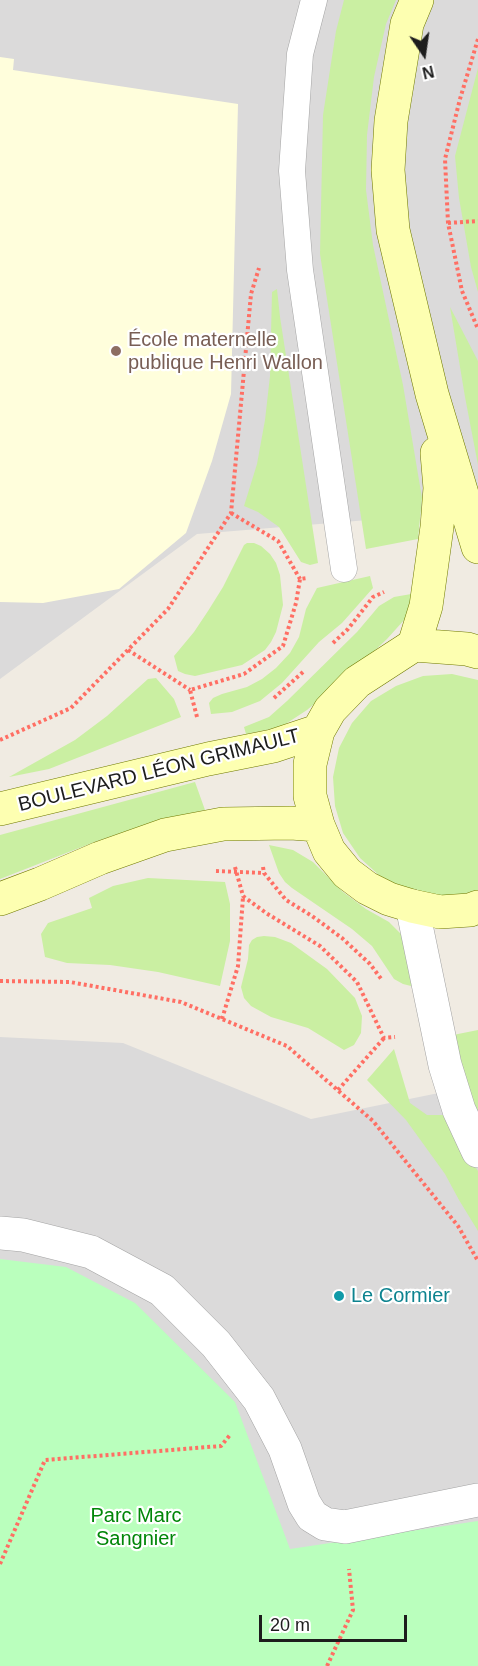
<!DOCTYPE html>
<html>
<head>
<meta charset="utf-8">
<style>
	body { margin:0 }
	#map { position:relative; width:478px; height:1666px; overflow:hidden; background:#f0ebe2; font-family:Arial,sans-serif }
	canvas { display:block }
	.north { position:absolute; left:394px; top:24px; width:60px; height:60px; -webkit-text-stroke:4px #fff; paint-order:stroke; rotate:167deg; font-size:16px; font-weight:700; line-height:24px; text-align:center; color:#1d1d1d }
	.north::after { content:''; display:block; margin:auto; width:21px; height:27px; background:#1d1d1d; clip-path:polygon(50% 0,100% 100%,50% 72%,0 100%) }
	.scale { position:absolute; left:259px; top:1615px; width:148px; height:27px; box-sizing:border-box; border:3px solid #1d1d1d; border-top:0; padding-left:8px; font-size:18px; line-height:21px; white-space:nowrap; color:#1d1d1d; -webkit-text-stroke:4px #fff; paint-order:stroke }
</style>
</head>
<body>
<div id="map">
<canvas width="478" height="1666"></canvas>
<div class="north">N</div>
<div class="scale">20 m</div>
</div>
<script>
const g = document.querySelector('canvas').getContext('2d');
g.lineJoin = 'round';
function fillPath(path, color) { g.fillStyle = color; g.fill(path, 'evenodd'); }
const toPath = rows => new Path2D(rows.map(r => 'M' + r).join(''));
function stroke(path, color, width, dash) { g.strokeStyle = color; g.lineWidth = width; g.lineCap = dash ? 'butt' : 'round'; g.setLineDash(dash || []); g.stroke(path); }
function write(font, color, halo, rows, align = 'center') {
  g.font = font + ' Arial,sans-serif'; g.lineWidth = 4.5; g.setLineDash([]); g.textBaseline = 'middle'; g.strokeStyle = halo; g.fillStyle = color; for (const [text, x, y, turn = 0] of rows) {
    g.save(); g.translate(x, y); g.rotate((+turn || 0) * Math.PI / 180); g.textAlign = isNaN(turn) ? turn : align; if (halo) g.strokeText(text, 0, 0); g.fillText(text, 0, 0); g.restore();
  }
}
fillPath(toPath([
	[0,0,478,0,478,511,197,534,0,679],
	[0,1037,123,1043,311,1119,478,1085,478,1666,0,1666]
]), '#dbdada');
fillPath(toPath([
	[0,57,14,59,13,70,238,104,231,394,212,461,186,533,119,589,43,603,0,602]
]), '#fffedc');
fillPath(toPath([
	[344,0,396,0,386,24,374,77,367,135,366,190,373,245,403,385,422,498,418,539,366,549,320,254,323,115,336,31],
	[478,68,478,292,471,267,459,198,455,156],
	[277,289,280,317,318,563,310,565,301,562,279,527,258,512,244,506,257,464,265,420,270,376,272,292],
	[450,307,478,361,478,465,465,397],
	[247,543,254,543,261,546,270,554,276,563,280,575,283,605,276,632,271,642,265,650,242,665,195,676,185,674,178,671,174,656,194,632,208,611,223,587,244,545],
	[370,576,373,588,342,623,319,642,282,683,260,701,232,712,211,714,209,703,213,698,222,694,247,687,262,679,276,668,290,653,299,637,306,609,317,588],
	[417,593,405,619,387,639,349,675,307,710,281,727,246,734,244,727,269,717,287,701,357,632,379,606,394,597],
	[452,674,478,680,478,890,464,894,435,896,407,890,381,877,360,858,343,833,335,806,333,777,339,748,352,723,371,701,396,686,423,676],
	[156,678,174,699,181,717,49,769,9,777,75,740,107,716,148,679],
	[195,782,205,810,153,822,97,841,0,879,0,835],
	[269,845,293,850,313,862,343,892,366,909,389,922,402,935,415,987,403,984,394,979,372,946,352,929,292,888,285,882,279,873],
	[148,878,225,882,230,904,230,941,220,986,158,972,110,965,67,963,45,957,41,934,48,923,92,908,89,898,113,886],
	[264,936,275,937,291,943,327,969,355,998,362,1016,361,1033,354,1045,344,1050,308,1028,271,1017,251,1006,244,998,241,987,248,959,249,945,252,940,257,937],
	[478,1030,478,1117,453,1035],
	[394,1049,410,1103,427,1115,445,1115,449,1125,478,1171,478,1231,459,1200,445,1174,406,1120,367,1080]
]), '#caefa2');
fillPath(toPath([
	[0,1259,66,1267,135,1303,235,1402,290,1549,478,1521,478,1666,0,1666]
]), '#baffbd');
const service = toPath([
	[314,0,300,54,292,171,300,270,344,569]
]);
const minor = toPath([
	[0,1233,23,1235,91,1252,162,1290,216,1344,259,1399,285,1449,304,1503,312,1516,325,1524,345,1527,478,1500]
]);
const tertiary = toPath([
	[412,906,445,1065,459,1110,478,1151]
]);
const secondary = toPath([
	[417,0,407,24,391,121,388,170,393,230,432,394,478,547],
	[414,645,426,606,437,527,440,488,437,453],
	[478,652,467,649,414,645,357,682,330,710,318,731,310,764,310,796,318,825,329,851,347,873,367,888,389,899,412,906,440,912,470,910,478,907],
	[0,809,208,759,273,746,318,731],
	[0,899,40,884,100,858,165,835,223,824,291,823,318,825]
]);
stroke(service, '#a4a4a4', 27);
stroke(minor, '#a4a4a4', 34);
stroke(tertiary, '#a4a4a4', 34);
stroke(secondary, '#6f7900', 34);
stroke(toPath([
	[478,39,460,99,445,159,448,223,462,291,478,329],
	[448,223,478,221],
	[231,513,278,541,300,579],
	[333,643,348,629,373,597,384,592],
	[128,650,190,690],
	[274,698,304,671],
	[197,717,190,690,244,674,283,646,296,603,300,579,307,578],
	[0,740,71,708,168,609,231,513,251,294,259,268],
	[235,867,243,896,266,913,320,946,357,982,384,1038,395,1037],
	[263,867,264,873,286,900,312,916,342,938,370,964,382,980],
	[216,871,264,873],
	[0,981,70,982,181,1002,287,1046,373,1121,458,1226,478,1261],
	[222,1019,238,966,243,897],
	[338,1090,384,1038],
	[0,1564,45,1460,221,1446,230,1435],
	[327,1666,353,1610,349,1569]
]), '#ff6f64', 4, [3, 3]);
stroke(service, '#fff', 26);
stroke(minor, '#fff', 33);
stroke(tertiary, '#fff', 33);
stroke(secondary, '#fdffb1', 33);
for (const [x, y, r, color] of [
	[116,351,6,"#8d6e63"],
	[339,1296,6,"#0f9aa8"]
]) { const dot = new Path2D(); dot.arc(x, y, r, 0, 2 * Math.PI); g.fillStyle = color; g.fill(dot); stroke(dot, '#fff', 2); }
write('20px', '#785e54', '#fff', [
	["École maternelle",128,340],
	["publique Henri Wallon",128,363]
], 'left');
write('20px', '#1d1d1d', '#fff', [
	["BOULEVARD LÉON GRIMAULT",159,771,-14]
]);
write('20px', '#0d838f', '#fff', [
	["Le Cormier",351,1296]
], 'left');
write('20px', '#018608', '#fff', [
	["Parc Marc",136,1516],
	["Sangnier",136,1539]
]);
</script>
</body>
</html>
